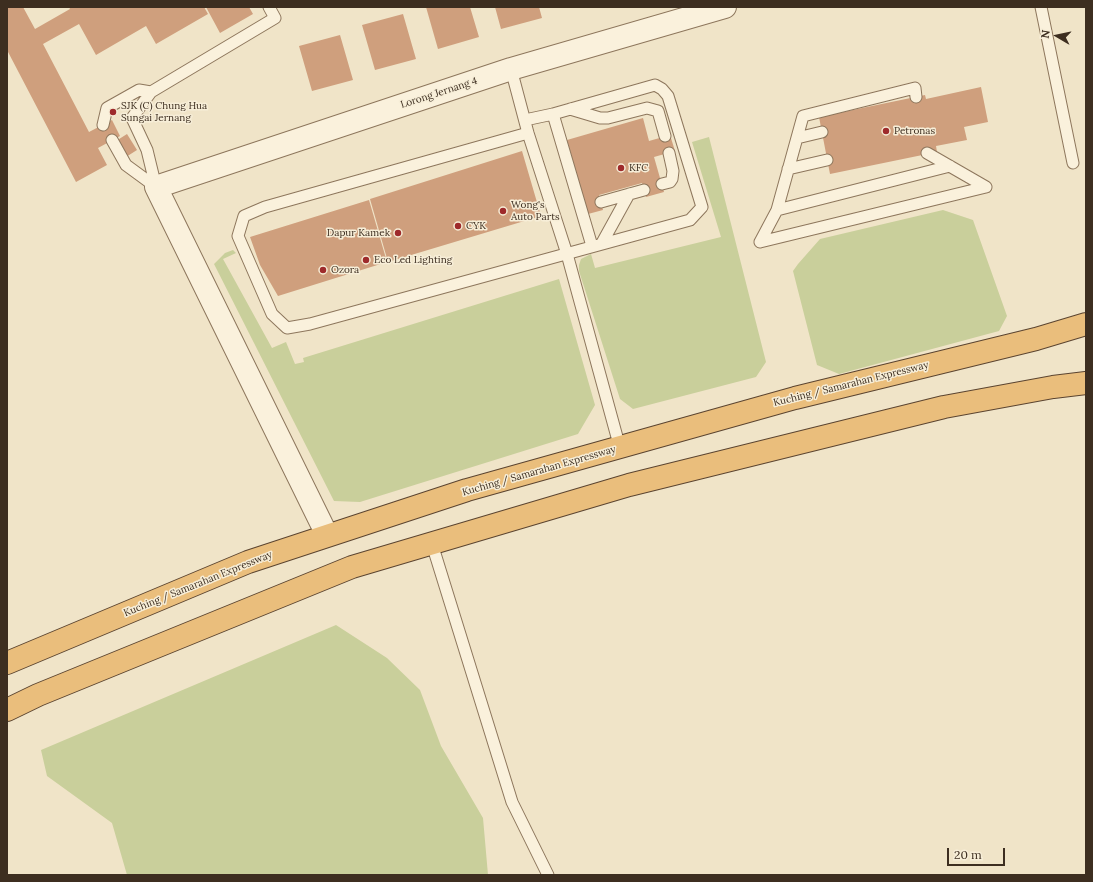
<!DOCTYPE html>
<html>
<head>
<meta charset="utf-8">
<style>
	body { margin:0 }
	#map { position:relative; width:1093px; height:882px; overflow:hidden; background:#f0e4c8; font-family:Lora,serif }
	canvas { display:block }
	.frame { position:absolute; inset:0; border:8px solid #3d2e20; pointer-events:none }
	.north { position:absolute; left:1037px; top:16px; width:40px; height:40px; -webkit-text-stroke:3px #f7eed8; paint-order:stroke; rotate:279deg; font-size:11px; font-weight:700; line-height:16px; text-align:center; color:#3d2e20 }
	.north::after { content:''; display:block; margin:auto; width:14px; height:18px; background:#3d2e20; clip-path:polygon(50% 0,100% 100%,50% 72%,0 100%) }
	.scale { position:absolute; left:947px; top:848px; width:58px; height:18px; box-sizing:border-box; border:2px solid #3d2e20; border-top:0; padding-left:5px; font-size:12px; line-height:14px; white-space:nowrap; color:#3d2e20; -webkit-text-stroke:3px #f7eed8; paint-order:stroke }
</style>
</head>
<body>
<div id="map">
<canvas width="1093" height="882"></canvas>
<div class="frame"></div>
<div class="north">N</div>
<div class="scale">20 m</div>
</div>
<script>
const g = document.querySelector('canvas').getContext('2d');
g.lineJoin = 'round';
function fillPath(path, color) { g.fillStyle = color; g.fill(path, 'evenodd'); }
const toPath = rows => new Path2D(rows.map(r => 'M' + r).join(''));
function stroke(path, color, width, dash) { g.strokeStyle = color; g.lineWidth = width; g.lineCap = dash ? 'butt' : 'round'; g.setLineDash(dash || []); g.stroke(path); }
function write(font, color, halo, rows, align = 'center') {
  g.font = font + ' Lora,serif'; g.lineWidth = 3; g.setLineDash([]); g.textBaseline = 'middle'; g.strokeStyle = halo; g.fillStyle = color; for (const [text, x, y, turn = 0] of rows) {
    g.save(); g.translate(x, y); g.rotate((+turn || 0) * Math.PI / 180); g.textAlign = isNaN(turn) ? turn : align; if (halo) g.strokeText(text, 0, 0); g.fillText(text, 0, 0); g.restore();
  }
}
fillPath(toPath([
	[709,137,766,362,756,377,633,409,620,399,579,271,579,265,581,259,591,254,595,268,721,237,692,142],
	[943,210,973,220,1007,316,999,331,839,374,817,365,793,271,798,264,820,239],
	[233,250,236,253,223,259,272,348,286,342,295,364,304,362,303,358,559,279,595,405,578,434,360,502,334,501,214,264,225,253],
	[336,625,387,658,420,690,441,746,483,818,488,875,127,875,112,823,47,776,41,750]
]), '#c9cf9b');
fillPath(toPath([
	[7,7,23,7,35,29,70,9,69,7,204,7,208,14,156,44,146,26,96,55,79,24,43,44,89,132,112,120,120,136,98,148,107,165,76,182,7,50],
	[206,7,249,7,253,14,220,33],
	[426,7,470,7,479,37,438,49],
	[495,7,539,7,542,18,501,29],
	[403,14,416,59,375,70,362,25],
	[340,35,353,80,312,91,299,46],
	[981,87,988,122,964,127,967,140,936,146,937,152,830,174,819,117,925,95,926,99],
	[643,118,649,141,670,135,675,151,654,157,664,192,646,197,642,183,599,195,603,210,588,214,567,140],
	[127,134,137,150,126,157,116,141],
	[522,151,541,216,388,262,370,199],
	[369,200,387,262,278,296,260,265,250,237]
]), '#cf9f7d');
const service = toPath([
	[1041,7,1073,163],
	[511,69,528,133,567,254,620,448],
	[570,109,600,118,608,118,647,108,658,111,665,136],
	[553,114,592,246],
	[525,120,553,114,655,85,662,89,668,96,702,207,690,220,310,324,287,328,272,314,238,236,244,216,265,207,528,133],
	[103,125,107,108,139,90,151,92],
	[797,138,822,132],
	[112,140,126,165,156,187],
	[927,153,986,187],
	[788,169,827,160],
	[662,184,670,182,672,179,673,171,669,153],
	[156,187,147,150,132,118,151,92,275,18,269,7],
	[601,202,644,190],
	[777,210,950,166],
	[760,242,777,210,803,116,915,88,916,97],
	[760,242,986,187],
	[602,243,629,194],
	[432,544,512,802,548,875]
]);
const minor = toPath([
	[327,535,156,187,511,69,725,7]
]);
const trunk = toPath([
	[7,663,248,562,467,490,795,398,1036,339,1086,324],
	[7,710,38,695,352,567,629,485,944,407,1053,387,1086,383]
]);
stroke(service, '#8d765c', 13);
stroke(minor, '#8d765c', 24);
stroke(trunk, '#5b4430', 24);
stroke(service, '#faf1dc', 11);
stroke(minor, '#faf1dc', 22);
stroke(trunk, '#eabe7c', 22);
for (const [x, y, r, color] of [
	[113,112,4,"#9e2a2b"],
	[886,131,4,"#9e2a2b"],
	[621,168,4,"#9e2a2b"],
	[503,211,4,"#9e2a2b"],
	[458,226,4,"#9e2a2b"],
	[398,233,4,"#9e2a2b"],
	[366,260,4,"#9e2a2b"],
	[323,270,4,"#9e2a2b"]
]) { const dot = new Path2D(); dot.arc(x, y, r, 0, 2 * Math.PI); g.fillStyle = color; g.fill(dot); stroke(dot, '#f7eed8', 1.5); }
write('10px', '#3d2e20', '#f7eed8', [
	["Lorong Jernang 4",439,93,-18],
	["Kuching / Samarahan Expressway",851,384,-14],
	["Kuching / Samarahan Expressway",539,471,-16],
	["Kuching / Samarahan Expressway",198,584,-22]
]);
write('10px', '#3d2e20', '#f7eed8', [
	["SJK (C) Chung Hua",121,106],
	["Sungai Jernang",121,118],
	["Petronas",894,131],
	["KFC",629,168],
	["Wong's",511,205],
	["Auto Parts",511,217],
	["CYK",466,226],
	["Dapur Kamek",390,233,"right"],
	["Eco Led Lighting",374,260],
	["Ozora",331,270]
], 'left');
</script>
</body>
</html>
